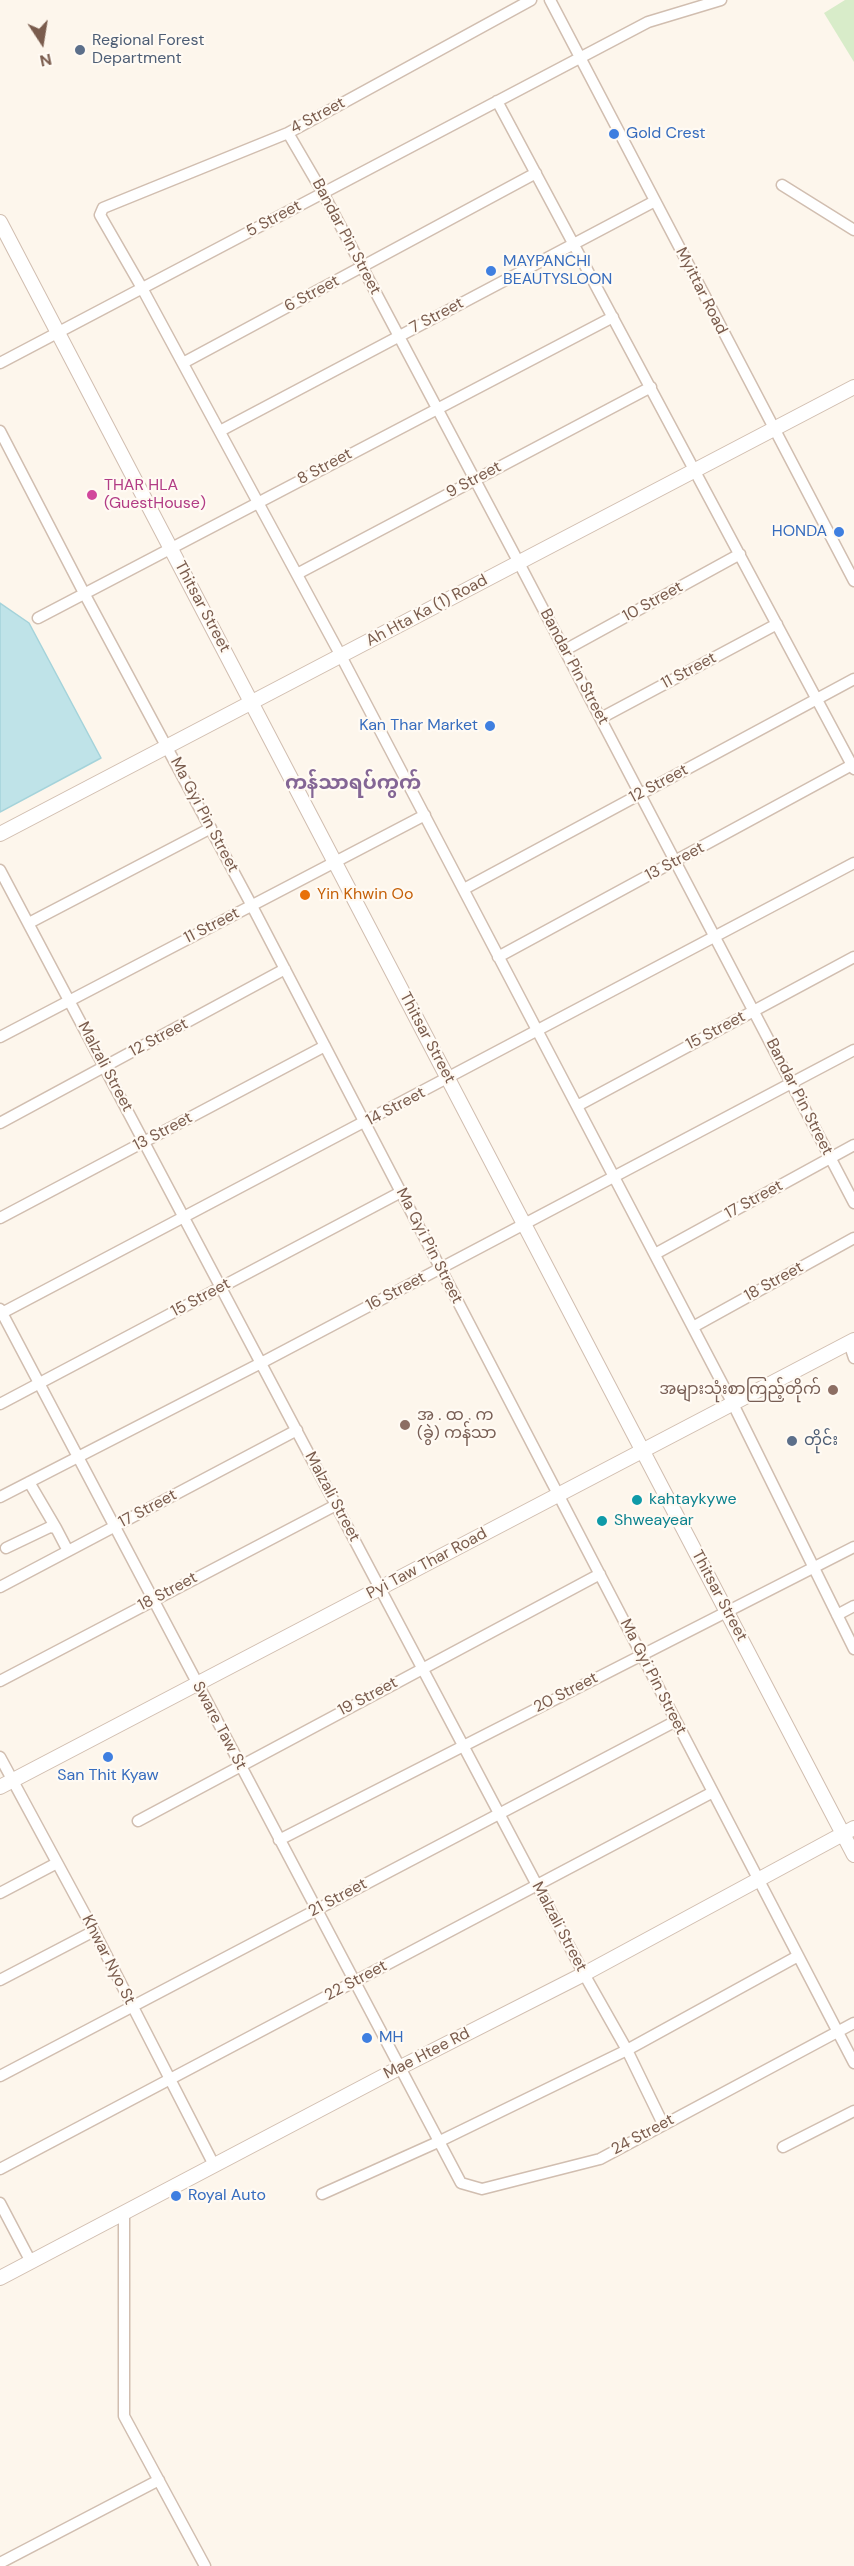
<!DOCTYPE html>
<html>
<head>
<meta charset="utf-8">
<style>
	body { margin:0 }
	#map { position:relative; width:854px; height:2566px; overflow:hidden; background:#fdf6ec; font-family:"DM Sans",sans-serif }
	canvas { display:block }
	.north { position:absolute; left:12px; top:12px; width:60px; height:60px; -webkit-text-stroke:4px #fffaf3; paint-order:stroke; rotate:168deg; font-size:16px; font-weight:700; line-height:24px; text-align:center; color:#7a5c4d }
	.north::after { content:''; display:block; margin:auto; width:21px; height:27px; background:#7a5c4d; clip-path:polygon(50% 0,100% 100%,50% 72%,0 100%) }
</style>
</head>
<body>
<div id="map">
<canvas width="854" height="2566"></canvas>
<div class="north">N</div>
</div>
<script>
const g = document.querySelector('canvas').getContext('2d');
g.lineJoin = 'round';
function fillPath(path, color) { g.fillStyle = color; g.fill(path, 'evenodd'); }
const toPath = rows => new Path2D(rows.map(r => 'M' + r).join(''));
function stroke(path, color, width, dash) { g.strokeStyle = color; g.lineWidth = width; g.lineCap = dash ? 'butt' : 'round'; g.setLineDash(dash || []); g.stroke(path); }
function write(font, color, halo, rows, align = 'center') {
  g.font = font + ' "DM Sans","Noto Sans Myanmar",sans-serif'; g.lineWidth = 4.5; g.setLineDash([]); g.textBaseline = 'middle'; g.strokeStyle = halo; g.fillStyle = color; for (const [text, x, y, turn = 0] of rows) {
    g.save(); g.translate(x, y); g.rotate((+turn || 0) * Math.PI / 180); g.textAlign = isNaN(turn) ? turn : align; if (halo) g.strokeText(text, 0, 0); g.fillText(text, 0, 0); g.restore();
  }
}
fillPath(toPath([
	[845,0,854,0,854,62,824,13]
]), '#d8ecc9');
const water = toPath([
	[0,603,29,623,101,758,0,812,0,603]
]);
fillPath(water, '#bfe3e8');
stroke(water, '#a5d3da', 1.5);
const minor = toPath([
	[531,0,288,133,103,208,100,215,142,288,341,656,733,1404,854,1649],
	[550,0,854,581],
	[497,101,854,769],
	[288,133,323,193,519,563,854,1203],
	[782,185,854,230],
	[0,363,648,22,721,0],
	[183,363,536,173],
	[0,431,84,593,252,906,854,2063],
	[220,431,655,201],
	[297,574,651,387],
	[38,618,613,317],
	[565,650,740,554],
	[601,718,777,624],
	[0,870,584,1974,627,2050,663,2124],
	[464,889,854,679],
	[29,923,211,828],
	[498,957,852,765],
	[0,1037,425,815],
	[577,1106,854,957],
	[0,1123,285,969],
	[0,1218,325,1046],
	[655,1254,854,1145],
	[0,1309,461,2183,482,2189,600,2159,854,2023],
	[0,1314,854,863],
	[693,1327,854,1238],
	[849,1343,854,1358],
	[0,1404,401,1192],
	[29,1482,56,1528],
	[0,1497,261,1363,854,1050],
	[6,1548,50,1527,56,1528,68,1551],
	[0,1587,297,1430],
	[837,1615,854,1606],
	[0,1681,336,1505],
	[0,1757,94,1931,214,2165],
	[138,1821,600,1574],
	[279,1840,854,1547],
	[0,1893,57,1863],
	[0,1980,94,1931],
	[0,2076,676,1721],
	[783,2147,854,2111],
	[0,2169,713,1792],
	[322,2194,438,2142,627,2050,798,1956],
	[0,2203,31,2262],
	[124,2213,124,2416,205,2566],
	[0,2563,159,2480]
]);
const tertiary = toPath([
	[0,222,854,1855],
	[0,834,854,387],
	[0,1787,854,1340],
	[0,2278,399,2068,584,1974,854,1828]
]);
stroke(minor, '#d1beb0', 13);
stroke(tertiary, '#d1beb0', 16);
stroke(minor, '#fff', 10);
stroke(tertiary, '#fff', 14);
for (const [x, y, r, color] of [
	[80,50,6,"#5c6f8a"],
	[614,134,6,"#3f7fe0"],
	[491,271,6,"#3f7fe0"],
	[92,495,6,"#d1479c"],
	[839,532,6,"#3f7fe0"],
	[490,726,6,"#3f7fe0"],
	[305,895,6,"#e8710a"],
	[833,1390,6,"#8d6e63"],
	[405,1425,6,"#8d6e63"],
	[792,1441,6,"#5c6f8a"],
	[637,1500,6,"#0f9aa8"],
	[602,1521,6,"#0f9aa8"],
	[108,1757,6,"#3f7fe0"],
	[367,2038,6,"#3f7fe0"],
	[176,2196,6,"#3f7fe0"]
]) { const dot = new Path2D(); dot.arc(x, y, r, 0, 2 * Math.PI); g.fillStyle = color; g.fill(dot); stroke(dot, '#fffaf3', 2); }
write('16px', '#4e5e75', '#fffaf3', [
	["Regional Forest",92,41],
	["Department",92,59],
	["တိုင်း",804,1441]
], 'left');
write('16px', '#7a5c4d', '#fffaf3', [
	["4 Street",318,116,-28],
	["5 Street",274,219,-28],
	["Bandar Pin Street",346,237,62],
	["Myittar Road",701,291,63],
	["6 Street",312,294,-28],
	["7 Street",437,316,-28],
	["8 Street",325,467,-28],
	["9 Street",474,480,-28],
	["10 Street",653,602,-29],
	["Thitsar Street",202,607,62],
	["Ah Hta Ka (1) Road",427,611,-28],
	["Bandar Pin Street",574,667,62],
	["11 Street",689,671,-28],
	["12 Street",659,784,-28],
	["Ma Gyi Pin Street",204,815,62],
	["13 Street",675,862,-28],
	["11 Street",212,926,-27],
	["15 Street",716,1031,-28],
	["12 Street",159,1038,-28],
	["Thitsar Street",427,1038,62],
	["Malzali Street",105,1067,62],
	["Bandar Pin Street",799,1097,63],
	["14 Street",396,1107,-28],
	["13 Street",163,1132,-28],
	["17 Street",754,1200,-29],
	["Ma Gyi Pin Street",429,1246,63],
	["18 Street",774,1282,-29],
	["16 Street",396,1292,-28],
	["15 Street",201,1298,-28],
	["Malzali Street",332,1497,62],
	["17 Street",148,1509,-28],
	["Pyi Taw Thar Road",427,1564,-28],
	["18 Street",168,1592,-28],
	["Thitsar Street",719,1596,62],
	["Ma Gyi Pin Street",653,1677,63],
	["20 Street",566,1693,-27],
	["19 Street",368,1697,-28],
	["Sware Taw St",219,1726,62],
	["21 Street",338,1898,-28],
	["Malzali Street",559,1927,62],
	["Khwar Nyo St",108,1960,63],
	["22 Street",356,1981,-28],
	["Mae Htee Rd",427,2054,-27],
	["24 Street",643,2135,-28]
]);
write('16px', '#366cbe', '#fffaf3', [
	["Gold Crest",626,134],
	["MAYPANCHI",503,262],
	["BEAUTYSLOON",503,280],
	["HONDA",827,532,"right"],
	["Kan Thar Market",478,726,"right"],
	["San Thit Kyaw",108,1776,"center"],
	["MH",379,2038],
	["Royal Auto",188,2196]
], 'left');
write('16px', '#b23c85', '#fffaf3', [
	["THAR HLA",104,486],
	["(GuestHouse)",104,504]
], 'left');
write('16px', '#c56008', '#fffaf3', [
	["Yin Khwin Oo",317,895]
], 'left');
write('16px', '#785e54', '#fffaf3', [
	["အများသုံးစာကြည့်တိုက်",821,1390],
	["အ . ထ . က",417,1416,"left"],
	["(ခွဲ) ကန်သာ",417,1434,"left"]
], 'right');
write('16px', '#0d838f', '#fffaf3', [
	["kahtaykywe",649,1500],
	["Shweayear",614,1521]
], 'left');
write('bold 20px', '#846695', '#fffaf3', [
	["ကန်သာရပ်ကွက်",353,784]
]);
</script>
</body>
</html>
